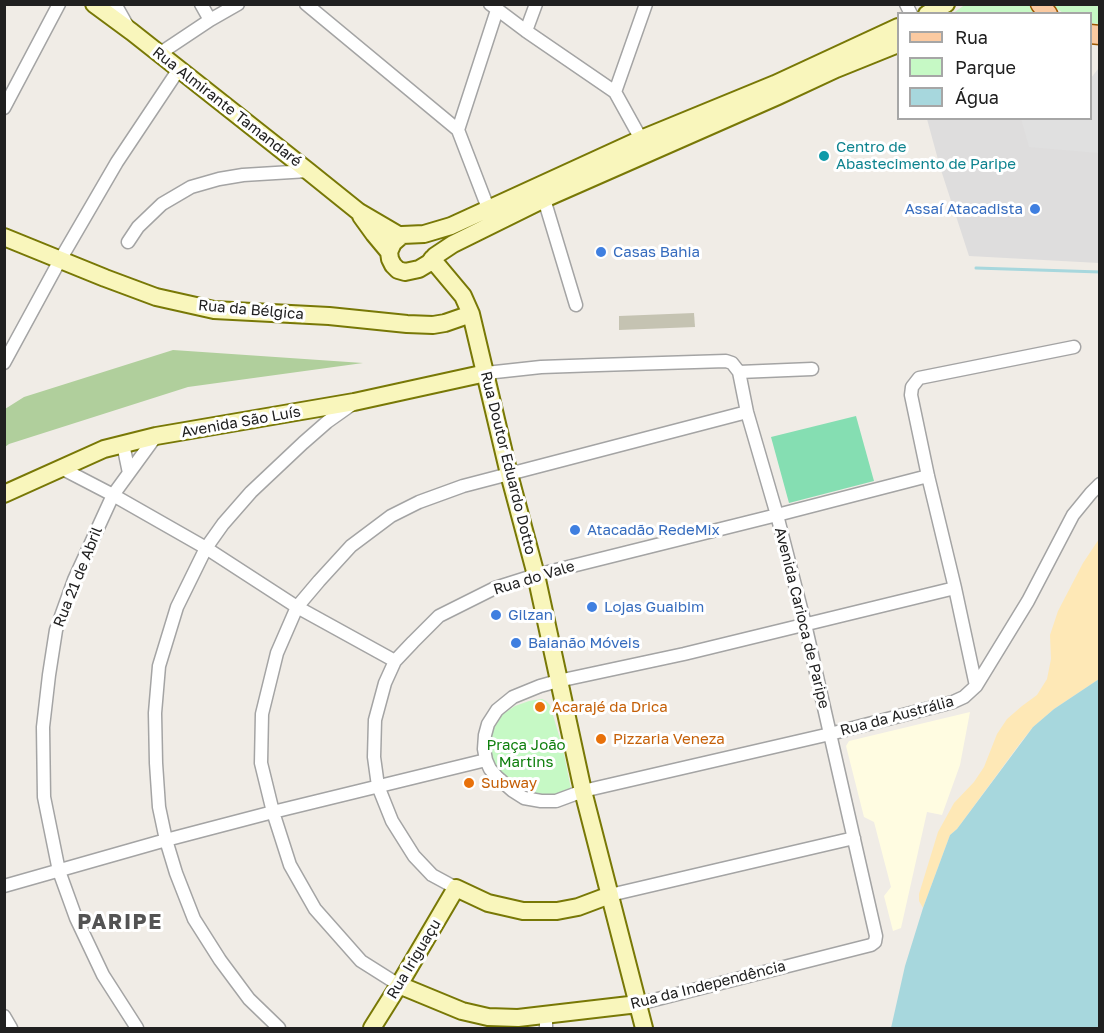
<!DOCTYPE html>
<html>
<head>
<meta charset="utf-8">
<style>
	body { margin:0 }
	#map { position:relative; width:1104px; height:1033px; overflow:hidden; background:#f0ece6; font-family:"Golos Text",sans-serif }
	canvas { display:block }
	.frame { position:absolute; inset:0; border:6px solid #202020; pointer-events:none }
	.legend { position:absolute; left:897px; top:12px; width:195px; height:108px; box-sizing:border-box; background:#fff; border:2px solid #a6a6a6; margin:0; padding:8px 10px; list-style:none; font-size:18px; color:#202020 }
	.legend li { display:flex; align-items:center; gap:12px; height:30px }
	.legend b { width:30px; border:2px solid #a6a6a6 }
</style>
</head>
<body>
<div id="map">
<canvas width="1104" height="1033"></canvas>
<div class="frame"></div>
<ul class="legend">
<li><b style="height:8px;background:#fbcaa1"></b>Rua</li>
<li><b style="height:16px;background:#c6f9c5"></b>Parque</li>
<li><b style="height:16px;background:#a7d7dd"></b>Água</li>
</ul>
</div>
<script>
const g = document.querySelector('canvas').getContext('2d');
g.lineJoin = 'round';
function fillPath(path, color) { g.fillStyle = color; g.fill(path, 'evenodd'); }
const toPath = rows => new Path2D(rows.map(r => 'M' + r).join(''));
function stroke(path, color, width, dash) { g.strokeStyle = color; g.lineWidth = width; g.lineCap = dash ? 'butt' : 'round'; g.setLineDash(dash || []); g.stroke(path); }
function write(font, color, halo, rows, align = 'center') {
  g.font = font + ' "Golos Text",sans-serif'; g.lineWidth = 6; g.setLineDash([]); g.textBaseline = 'middle'; g.strokeStyle = halo; g.fillStyle = color; for (const [text, x, y, turn = 0] of rows) {
    g.save(); g.translate(x, y); g.rotate((+turn || 0) * Math.PI / 180); g.textAlign = isNaN(turn) ? turn : align; if (halo) g.strokeText(text, 0, 0); g.fillText(text, 0, 0); g.restore();
  }
}
fillPath(toPath([
	[1099,68,1099,263,969,256,940,167,927,119,1090,118,1092,77]
]), '#dedddd');
fillPath(toPath([
	[970,712,960,765,942,815,927,812,901,928,893,931,884,896,891,887,874,822,864,817,846,746,849,741]
]), '#fffce1');
fillPath(toPath([
	[694,313,695,327,619,330,619,316]
]), '#c5c3b2');
fillPath(toPath([
	[173,350,363,363,188,387,9,444,5,447,5,409,24,397]
]), '#b0cf9c');
fillPath(toPath([
	[1099,539,1099,679,1054,709,1033,727,1021,742,957,829,950,835,923,908,919,901,919,894,938,832,954,803,974,782,984,767,997,734,1007,719,1022,706,1037,695,1047,679,1051,659,1050,635,1058,611,1083,563]
]), '#fee8b6');
fillPath(toPath([
	[966,4,1030,5,1036,13,995,12,952,14],
	[1052,5,1099,5,1099,24,1091,23,1090,14,1063,13],
	[542,699,546,701,550,705,563,749,571,789,539,803,494,773,489,748,492,731,503,714,515,706,529,701]
]), '#c6f9c5');
fillPath(toPath([
	[856,416,874,481,789,503,771,437]
]), '#85deb2');
fillPath(toPath([
	[1099,68,1099,153,1029,147,1021,119,1090,118,1092,77]
]), '#e0e0e0');
fillPath(toPath([
	[1099,679,1099,1028,891,1028,905,966,923,908,950,835,957,829,1033,727,1054,709]
]), '#a7d7dd');
stroke(toPath([
	[976,268,1100,272]
]), '#a7d7dd', 3);
const street = toPath([
	[115,4,128,27],
	[201,4,210,20],
	[306,4,458,130,488,208],
	[490,4,526,31,615,92,641,139],
	[906,4,911,14],
	[526,31,536,4],
	[159,54,210,20,238,4],
	[615,92,646,4],
	[4,108,59,4],
	[458,130,497,10],
	[544,199,576,305],
	[128,242,138,227,162,204,191,187,219,179,243,175,308,171],
	[4,363,60,260,117,162,179,69],
	[739,372,812,369],
	[486,373,541,367,598,365,726,361,732,363,739,372,747,412,777,515,805,624,876,936,875,942,871,945,863,947,638,1004],
	[123,444,129,473],
	[61,468,113,495,206,548,297,607,395,661],
	[955,588,684,654,558,681,540,686,513,697,497,710,488,724,485,735,484,749,486,760,490,769,497,777,513,791,524,798,541,801,556,801,583,791,830,734,953,702,964,697,976,686,1028,601,1073,515,1091,493,1100,484],
	[976,686,955,588,928,476,911,395,912,387,919,378,1074,347],
	[4,886,166,840,273,812,486,760],
	[456,888,432,875,414,856,392,821,378,786,374,757,375,720,385,683,395,661,413,642,439,616,495,588,536,575,777,515,928,476],
	[610,895,854,838],
	[399,985,361,961,315,909,290,865,273,812,261,763,262,714,277,653,297,607,319,581,351,546,391,516,419,502,463,486,747,412],
	[546,1015,546,1028],
	[4,1016,11,1028],
	[137,1028,103,975,76,918,59,871,44,797,43,727,49,675,56,630,74,580,113,495,156,436],
	[279,1028,249,999,220,960,194,919,176,873,166,840,159,807,156,763,155,713,159,666,177,607,206,548,223,524,251,492,303,443,327,422,351,405]
]);
const secondary = toPath([
	[94,4,132,32,308,171,359,212,400,236],
	[927,14,946,4],
	[898,27,775,84,641,139,451,226,424,234,402,235,393,243,389,252,390,259,393,265,398,270,405,272,419,269,429,263,435,256,453,244,544,199,778,96,836,69,898,44],
	[361,216,374,234,389,252],
	[4,237,105,278,156,297,214,310,329,316,407,324,433,325,445,323,471,314],
	[432,259,463,296,471,314,509,474,536,575,583,791,644,1028],
	[4,494,104,449,156,436,354,402,486,373],
	[399,985,462,1011,488,1017,518,1018,638,1004],
	[372,1028,399,985,456,888,488,903,523,911,557,911,578,907,610,895]
]);
const primary = toPath([
	[1040,4,1048,14],
	[1090,34,1100,35]
]);
stroke(street, '#a4a4a4', 15);
stroke(secondary, '#787806', 20);
stroke(primary, '#9b5701', 21);
stroke(street, '#fff', 12);
stroke(secondary, '#f9f6bc', 16);
stroke(primary, '#fbcaa1', 18);
for (const [x, y, r, color] of [
	[824,156,6,"#0f9aa8"],
	[1035,209,6,"#3f7fe0"],
	[601,252,6,"#3f7fe0"],
	[575,530,6,"#3f7fe0"],
	[592,607,6,"#3f7fe0"],
	[496,615,6,"#3f7fe0"],
	[516,643,6,"#3f7fe0"],
	[540,707,6,"#e8710a"],
	[601,739,6,"#e8710a"],
	[469,783,6,"#e8710a"]
]) { const dot = new Path2D(); dot.arc(x, y, r, 0, 2 * Math.PI); g.fillStyle = color; g.fill(dot); stroke(dot, '#fff', 2); }
write('15px', '#202020', '#fff', [
	["Rua Almirante Tamandaré",227,107,38],
	["Rua da Bélgica",251,310,5],
	["Avenida São Luís",241,422,-10],
	["Rua Doutor Eduardo Dotto",508,463,76],
	["Rua 21 de Abril",78,577,-68],
	["Rua do Vale",534,578,-17],
	["Avenida Carioca de Paripe",802,618,76],
	["Rua da Austrália",897,716,-15],
	["Rua Iriguaçu",414,959,-59],
	["Rua da Independência",708,985,-14]
]);
write('15px', '#0d838f', '#fff', [
	["Centro de",836,147],
	["Abastecimento de Paripe",836,164]
], 'left');
write('15px', '#366cbe', '#fff', [
	["Assaí Atacadista",1023,209,"right"],
	["Casas Bahia",613,252],
	["Atacadão RedeMix",587,530],
	["Lojas Guaibim",604,607],
	["Gilzan",508,615],
	["Baianão Móveis",528,643]
], 'left');
write('15px', '#c56008', '#fff', [
	["Acarajé da Drica",552,707],
	["Pizzaria Veneza",613,739],
	["Subway",481,783]
], 'left');
write('15px', '#0f7f0d', '#fff', [
	["Praça João",526,745],
	["Martins",526,762]
]);
g.letterSpacing = '1.5px';
write('bold 21px', '#535353', '#fff', [
	["PARIPE",120,922]
]);
g.letterSpacing = '0px';
</script>
</body>
</html>
